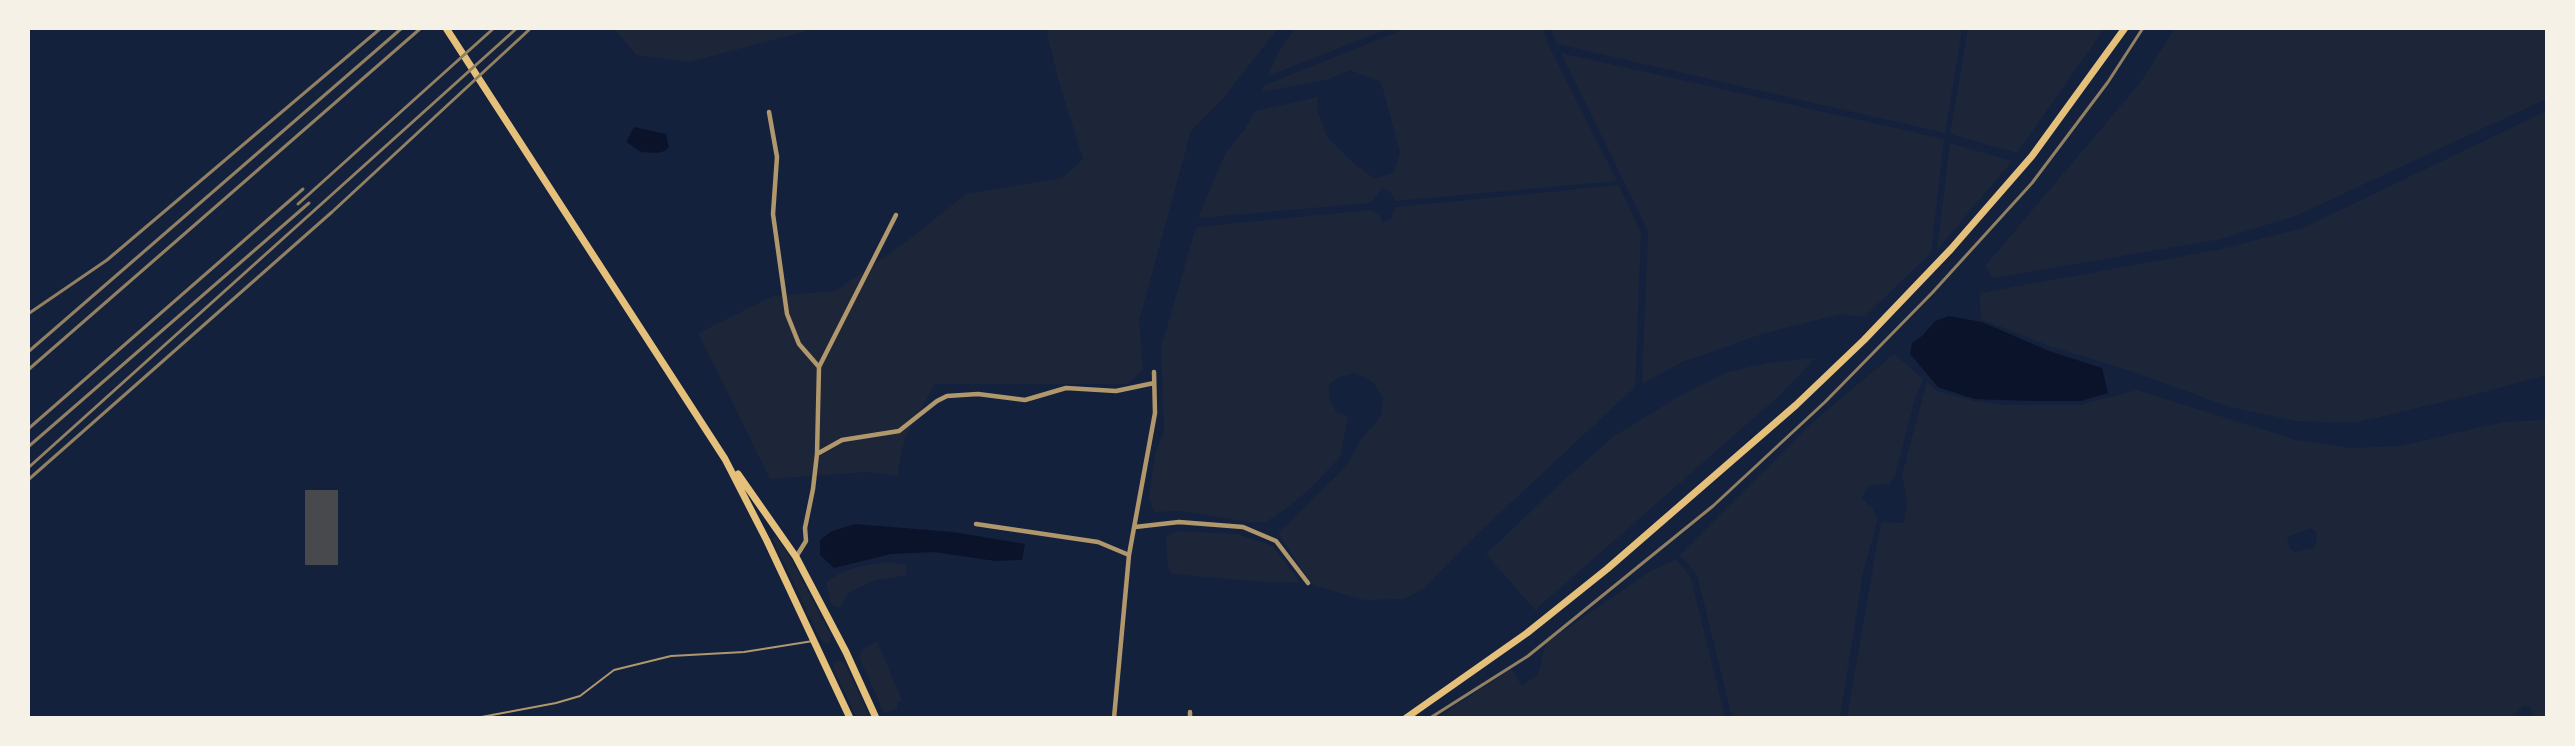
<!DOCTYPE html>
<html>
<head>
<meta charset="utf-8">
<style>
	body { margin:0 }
	#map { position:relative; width:2575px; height:746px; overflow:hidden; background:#14213d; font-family:"IBM Plex Sans",sans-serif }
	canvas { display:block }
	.frame { position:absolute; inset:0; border:30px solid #f6f1e7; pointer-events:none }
</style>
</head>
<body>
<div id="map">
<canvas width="2575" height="746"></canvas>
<div class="frame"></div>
</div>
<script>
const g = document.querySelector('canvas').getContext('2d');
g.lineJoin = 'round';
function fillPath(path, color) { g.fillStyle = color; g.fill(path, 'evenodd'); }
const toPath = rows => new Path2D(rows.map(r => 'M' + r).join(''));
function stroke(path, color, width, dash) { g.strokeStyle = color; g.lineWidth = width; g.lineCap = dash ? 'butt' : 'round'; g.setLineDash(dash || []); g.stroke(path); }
fillPath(toPath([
	[1407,28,1543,29,1550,48,1617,181,1395,201,1391,193,1383,188,1370,203,1198,218,1226,152,1245,129,1255,111,1318,97,1317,109,1327,137,1352,162,1375,179,1394,172,1400,152,1381,82,1350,70,1326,80,1261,92,1265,85],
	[2175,28,2546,29,2546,99,2298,215,2221,239,1993,278,1985,266,2140,83],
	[615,29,615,28,814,29,689,62,636,55],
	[1046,29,1277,29,1226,95,1191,131,1139,321,1143,370,1127,384,935,384,905,438,897,476,867,472,770,479,698,333,773,296,835,291,906,242,966,194,1062,178,1083,159,1060,85],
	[1295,29,1295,28,1388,29,1268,76,1279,51],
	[1551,29,1551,28,1962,29,1945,133,1557,44],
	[1968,29,1968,28,2104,29,2017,153,1950,134],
	[1561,53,1944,139,1931,253,1864,317,1841,314,1762,334,1682,362,1642,384,1648,231],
	[2546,111,2546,375,2476,394,2354,423,2297,421,2230,407,2125,369,2049,346,1981,319,1980,293,2222,249,2303,228],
	[1950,143,2012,161,1937,250],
	[1619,185,1641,233,1635,387,1472,539,1423,589,1404,599,1364,600,1312,585,1278,533,1347,465,1360,441,1381,416,1383,398,1373,382,1355,373,1339,377,1329,385,1329,397,1336,412,1348,416,1340,457,1310,489,1287,508,1266,522,1249,522,1182,511,1154,512,1149,497,1155,454,1164,431,1161,348,1196,227,1371,210,1380,216,1383,223,1391,219,1396,207],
	[1894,354,1923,379,1914,402,1895,476,1890,484,1870,485,1861,498,1872,508,1878,519,1863,573,1840,717,1732,717,1697,575,1680,555,1813,422],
	[1815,358,1780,395,1535,610,1486,554,1564,480,1614,436,1681,395,1728,372,1767,363],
	[1927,382,1937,391,1974,401,2005,405,2080,405,2137,390,2296,440,2351,448,2400,446,2503,422,2546,420,2546,717,2532,717,2531,707,2524,705,2511,718,1847,717,1881,522,1904,523,1907,501,1902,475],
	[2311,528,2316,532,2317,541,2314,548,2295,552,2290,549,2287,537],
	[1176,531,1237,534,1273,546,1300,582,1278,583,1172,574,1168,568,1166,537],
	[776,536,791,559,831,636,830,643,825,644,820,638,772,538],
	[1676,559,1691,578,1725,717,1439,717,1511,669,1522,686,1538,674,1546,643,1649,572],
	[889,562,907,565,906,575,873,581,848,593,840,608,831,605,826,582,844,571,866,565],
	[877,641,903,703,900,701,897,703,898,709,884,713,859,657,863,649],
	[838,660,842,661,846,666,870,717,856,717,834,669,834,663]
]), '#1d2539');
fillPath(toPath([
	[634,127,666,134,669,147,665,151,656,153,641,152,626,142],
	[1949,316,1982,322,2049,351,2102,368,2108,393,2081,401,2033,401,1974,399,1938,387,1910,354,1912,343,1922,336,1935,321],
	[855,524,953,532,1025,544,1022,560,995,561,934,552,891,554,834,568,820,555,820,540,832,531]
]), '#0b132b');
fillPath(toPath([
	[305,490,338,490,338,565,305,565]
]), '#48494c');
stroke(toPath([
	[476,718,556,703,580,696,614,670,671,656,744,652,813,641]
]), '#b1986c', 2);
stroke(toPath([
	[769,112,777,157,773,214,787,314,799,344,819,367,817,454,813,489,805,528,806,541,796,557],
	[819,367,896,215],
	[817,454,842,440,899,431,937,401,947,396,978,394,1025,400,1066,388,1116,391,1154,383],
	[976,524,1098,542,1129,555],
	[1135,527,1179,522,1243,527,1276,541,1308,583],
	[1190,712,1190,718],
	[1114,718,1129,555,1155,413,1154,372]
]), '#b1986c', 4.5);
stroke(toPath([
	[446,28,725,459,767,541,850,718],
	[738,474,796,557,846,652,876,718],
	[1406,718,1527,633,1607,569,1796,405,1864,340,1951,249,2032,156,2125,28]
]), '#e5c07b', 7);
stroke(toPath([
	[298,204,494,28],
	[28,314,107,260,381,28],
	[28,352,402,28],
	[28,370,421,28],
	[28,429,303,189],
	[28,447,309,203],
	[28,468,517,28],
	[28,480,332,212,531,28],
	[1430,718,1528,656,1713,506,1825,402,1932,293,2032,183,2108,82,2143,28]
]), '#918062', 3);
</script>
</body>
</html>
